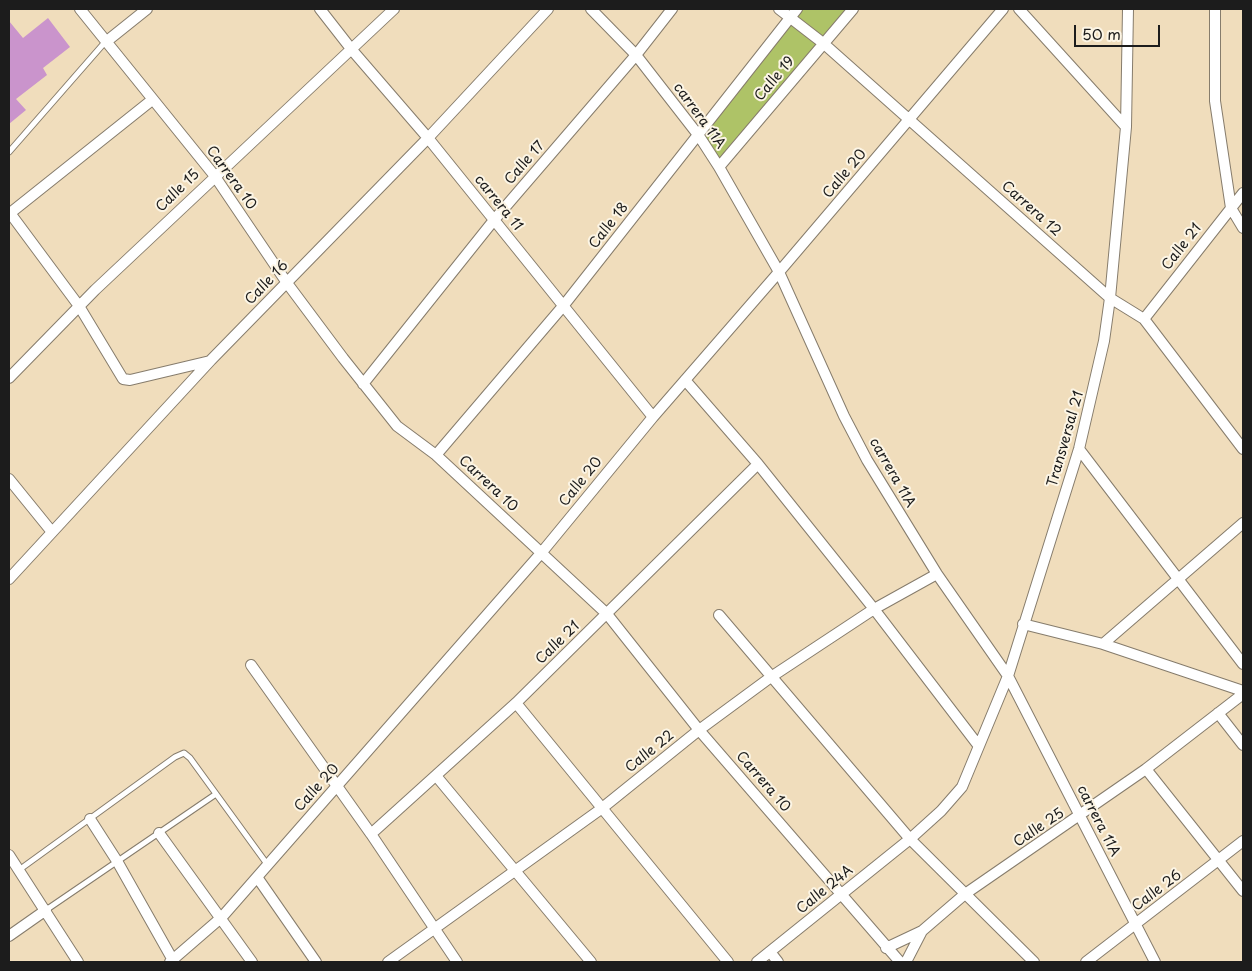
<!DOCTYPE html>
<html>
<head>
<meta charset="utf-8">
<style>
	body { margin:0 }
	#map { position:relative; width:1252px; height:971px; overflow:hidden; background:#f0ddbc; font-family:"Playpen Sans",sans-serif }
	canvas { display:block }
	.frame { position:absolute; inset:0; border:10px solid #1c1c1c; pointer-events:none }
	.scale { position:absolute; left:1074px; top:25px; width:86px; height:22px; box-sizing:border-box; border:2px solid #1c1c1c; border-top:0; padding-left:6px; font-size:15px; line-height:18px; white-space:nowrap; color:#1c1c1c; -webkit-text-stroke:4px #fcf5e5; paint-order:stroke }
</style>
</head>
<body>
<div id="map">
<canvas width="1252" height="971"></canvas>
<div class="frame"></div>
<div class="scale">50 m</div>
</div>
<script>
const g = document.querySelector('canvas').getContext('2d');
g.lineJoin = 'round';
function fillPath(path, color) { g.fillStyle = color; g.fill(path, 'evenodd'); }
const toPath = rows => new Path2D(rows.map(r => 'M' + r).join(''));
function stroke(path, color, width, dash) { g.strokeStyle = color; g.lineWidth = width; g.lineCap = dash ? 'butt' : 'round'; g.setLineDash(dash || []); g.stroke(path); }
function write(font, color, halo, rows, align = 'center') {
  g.font = font + ' "Playpen Sans",sans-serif'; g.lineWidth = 4; g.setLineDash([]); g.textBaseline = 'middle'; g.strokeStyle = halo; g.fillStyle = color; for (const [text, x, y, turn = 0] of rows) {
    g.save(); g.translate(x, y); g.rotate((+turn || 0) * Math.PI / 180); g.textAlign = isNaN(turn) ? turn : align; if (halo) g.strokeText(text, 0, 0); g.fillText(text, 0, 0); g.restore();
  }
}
fillPath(toPath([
	[803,9,847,9,822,37,797,16],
	[791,22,818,44,718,161,702,135]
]), '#aec367');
fillPath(toPath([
	[48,18,70,47,43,68,47,75,16,99,26,110,9,124,9,21,23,38]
]), '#ca94cc');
const service = toPath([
	[9,152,106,41],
	[19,870,175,757,184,753,190,758,267,864],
	[46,910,216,794]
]);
const minor = toPath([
	[80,9,214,175,287,283,343,358,397,426,436,455,607,614,699,730,900,962],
	[320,9,352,50,428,138,653,417],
	[591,9,636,55,699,136,719,167,779,272,844,416,867,460,937,574,1008,676,1155,962],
	[779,9,823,43,1110,298,1144,319,1243,449],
	[1019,9,1126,127],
	[1215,9,1215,101,1231,208,1243,228],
	[107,41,147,9],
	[719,167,853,9],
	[10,213,79,306,123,379,130,380,210,361],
	[9,214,152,100],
	[1144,319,1243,193],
	[9,378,95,290,394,9],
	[685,380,758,464,874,609,978,745],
	[363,384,494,220,636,55,672,9],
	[1079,449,1243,664],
	[436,455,564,305,797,9],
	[9,479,52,532],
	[9,579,211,360,428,138,548,9],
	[719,615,910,839,1034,962],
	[1023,624,1103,644,1243,691],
	[1103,644,1243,523],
	[251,665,371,834,457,962],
	[516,703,728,962],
	[1218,713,1243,745],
	[1146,769,1243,891],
	[437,777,591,962],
	[90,819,117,861,174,962],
	[159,833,252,962],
	[371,834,516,703,758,464],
	[9,855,78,962],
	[257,877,316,962],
	[9,936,46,910],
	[886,948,922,931,965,894,1146,769,1243,694],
	[771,953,778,962],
	[170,962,222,917,542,552,653,417,779,272,1003,9],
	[388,962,601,809,699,730,771,677,874,609,937,574],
	[757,962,910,839,941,811,962,787,1008,676,1079,449,1104,341,1110,298,1126,127,1128,9],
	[906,962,922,931],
	[1086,962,1243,841]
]);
stroke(service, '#867c6c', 7);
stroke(minor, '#867c6c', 12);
stroke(service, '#fff', 5);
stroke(minor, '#fff', 10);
write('14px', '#1c1c1c', '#fcf5e5', [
	["Calle 19",775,79,-50],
	["carrera 11A",699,116,54],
	["Calle 17",525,163,-49],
	["Calle 20",845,174,-50],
	["Carrera 10",231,178,54],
	["Calle 15",178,191,-44],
	["carrera 11",498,203,51],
	["Carrera 12",1031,209,42],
	["Calle 18",609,226,-52],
	["Calle 21",1182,247,-52],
	["Calle 16",267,283,-46],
	["Transversal 21",1066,439,-74],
	["carrera 11A",892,473,60],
	["Calle 20",581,482,-51],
	["Carrera 10",488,484,43],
	["Calle 21",558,643,-44],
	["Calle 22",650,752,-39],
	["Carrera 10",763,782,49],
	["Calle 20",317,788,-48],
	["carrera 11A",1098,821,63],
	["Calle 25",1039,828,-34],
	["Calle 24A",825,890,-39],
	["Calle 26",1157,891,-37]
]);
</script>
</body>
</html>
